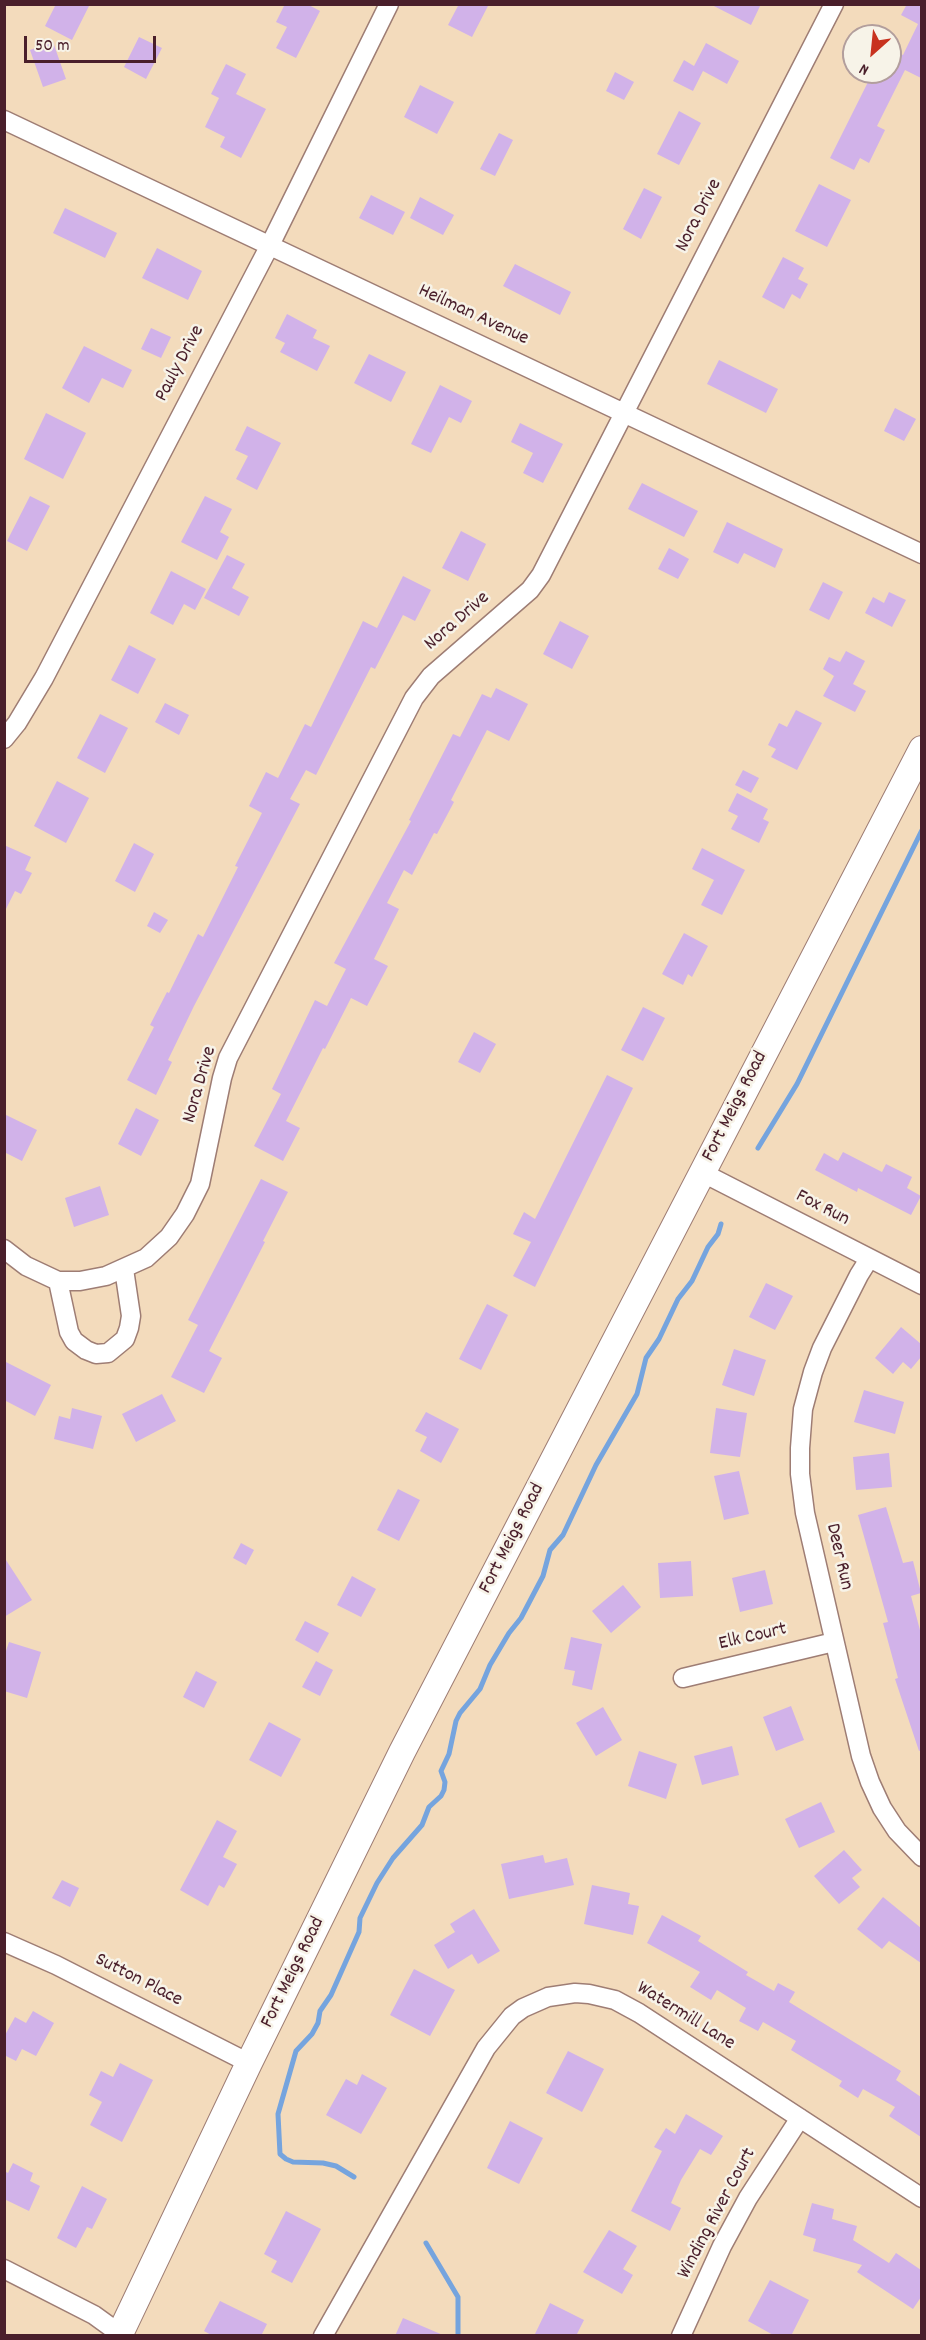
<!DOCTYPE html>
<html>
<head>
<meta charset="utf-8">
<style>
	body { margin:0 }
	#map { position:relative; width:926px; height:2340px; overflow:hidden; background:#f3dbbc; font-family:Dekko,sans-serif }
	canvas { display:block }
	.frame { position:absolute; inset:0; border:6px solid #4a1f2b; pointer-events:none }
	.north { position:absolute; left:842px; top:24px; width:60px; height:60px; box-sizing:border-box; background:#f7f3e8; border:2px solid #b29e9c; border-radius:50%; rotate:207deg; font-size:16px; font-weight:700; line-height:24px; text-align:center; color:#4a1f2b }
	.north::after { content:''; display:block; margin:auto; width:21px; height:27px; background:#c8321e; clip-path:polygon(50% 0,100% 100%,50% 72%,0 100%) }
	.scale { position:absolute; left:24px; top:36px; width:132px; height:27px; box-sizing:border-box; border:3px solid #4a1f2b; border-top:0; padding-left:8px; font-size:18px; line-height:21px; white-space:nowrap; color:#4a1f2b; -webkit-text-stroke:4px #f7f3e8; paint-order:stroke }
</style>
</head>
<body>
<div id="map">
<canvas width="926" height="2340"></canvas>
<div class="frame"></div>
<div class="north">N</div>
<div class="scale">50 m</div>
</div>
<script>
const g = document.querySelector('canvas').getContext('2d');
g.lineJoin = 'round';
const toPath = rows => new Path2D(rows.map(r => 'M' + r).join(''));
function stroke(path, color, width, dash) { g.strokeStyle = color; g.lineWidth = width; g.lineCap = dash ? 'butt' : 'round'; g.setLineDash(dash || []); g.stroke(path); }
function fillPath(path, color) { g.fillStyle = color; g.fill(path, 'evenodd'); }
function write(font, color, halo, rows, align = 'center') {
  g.font = font + ' Dekko,sans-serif'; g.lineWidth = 5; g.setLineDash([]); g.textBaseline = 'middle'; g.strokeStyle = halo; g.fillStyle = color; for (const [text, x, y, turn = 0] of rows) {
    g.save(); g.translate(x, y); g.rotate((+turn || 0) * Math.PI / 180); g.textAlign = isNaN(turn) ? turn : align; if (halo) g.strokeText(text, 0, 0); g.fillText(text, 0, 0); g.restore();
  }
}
stroke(toPath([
	[758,1148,797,1084,922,830],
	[354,2177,336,2166,323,2163,293,2162,286,2159,280,2154,278,2114,296,2051,312,2034,318,2023,320,2011,331,1995,359,1932,360,1918,377,1883,393,1858,422,1825,429,1807,441,1796,444,1790,445,1782,441,1771,449,1754,456,1721,460,1713,480,1689,490,1665,509,1633,521,1618,543,1576,550,1550,563,1535,596,1465,637,1394,646,1358,659,1339,678,1299,692,1281,708,1247,718,1234,721,1224],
	[426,2243,458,2297,458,2336]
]), '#75a4de', 5);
fillPath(toPath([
	[56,4,90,4,72,40,45,26],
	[285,4,307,4,320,11,296,58,276,48,287,27,276,22],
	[459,4,489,4,472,37,448,25],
	[710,4,761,4,751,25],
	[907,4,921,4,921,78,905,70,877,126,885,130,869,163,860,158,854,170,830,158,873,72,890,72,890,49,903,55,918,24,901,15],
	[139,37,162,48,146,79,124,67],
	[53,42,66,79,43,87,30,50],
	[706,43,739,61,727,84,703,71,693,91,673,81,684,60,694,66],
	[226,64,246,74,236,94,266,109,241,158,220,147,225,137,205,127,219,98,211,94],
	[615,72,634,82,624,100,606,91],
	[420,85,454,102,437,134,404,117],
	[679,111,701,123,679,165,657,154],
	[499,133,513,140,495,176,480,169],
	[819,184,851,200,827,247,795,231],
	[644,188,662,197,641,239,623,229],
	[371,195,405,212,393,235,359,218],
	[420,197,454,215,443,235,410,218],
	[65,208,117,233,105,258,53,233],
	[157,248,202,271,188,300,142,278],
	[783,257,804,268,798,279,808,284,800,299,792,294,784,309,762,297],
	[515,264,571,292,560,315,503,286],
	[287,314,317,330,313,338,330,346,317,371,280,352,285,343,275,338],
	[151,328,171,337,161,358,141,349],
	[84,346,132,370,123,388,102,378,89,403,62,388],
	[369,354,406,372,391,402,354,383],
	[719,360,778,389,766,413,707,384],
	[440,385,472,401,461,423,449,417,431,453,411,444],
	[895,408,916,419,904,441,884,431],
	[46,413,86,433,63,479,24,459],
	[520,423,563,444,543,483,523,473,533,453,511,442],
	[247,426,281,443,257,490,236,479,248,456,235,450],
	[642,483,698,511,684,537,628,509],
	[30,496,50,506,27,551,7,541],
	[205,496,232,509,220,532,229,537,217,560,181,542],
	[727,522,783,549,775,568,744,553,738,564,713,552],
	[461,531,486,544,468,581,442,568],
	[669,548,689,559,678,579,658,569],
	[227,555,245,564,232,588,249,597,239,616,204,598],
	[171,571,206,589,195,610,184,604,173,625,150,613],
	[403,576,431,590,415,621,403,615,375,669,371,667,316,775,306,770,290,799,300,804,194,1006,168,1060,172,1062,156,1095,127,1080,154,1027,150,1025,167,992,169,993,198,934,203,937,238,867,235,866,262,813,249,806,266,772,278,778,305,724,311,727,363,621,377,628],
	[823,582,843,592,829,620,809,610],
	[889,592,906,600,892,627,865,613,873,597,884,603],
	[560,621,589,636,572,669,543,654],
	[129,645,156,659,138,694,111,680],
	[846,651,865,661,853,684,866,691,855,712,823,696,834,676,823,669,829,657,840,662],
	[496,688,528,704,509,741,487,730,451,800,454,802,437,834,434,833,412,875,404,870,387,903,399,909,374,959,388,966,367,1006,351,998,325,1049,323,1048,286,1121,300,1128,283,1161,254,1146,281,1094,272,1089,315,1000,327,1006,346,969,334,963,411,821,409,820,453,734,460,737,482,694,491,698],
	[165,703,189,715,179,735,155,722],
	[796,710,822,723,797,770,771,757,776,749,768,745,779,723,787,727],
	[100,714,128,728,105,773,77,758],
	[743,770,759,778,751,793,735,785],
	[57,781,89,798,66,843,34,826],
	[737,793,768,809,763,819,769,822,759,843,731,829,738,816,728,811],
	[134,843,154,854,135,892,115,881],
	[4,845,31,857,25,870,32,873,21,894,15,891,4,913],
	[702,848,745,870,722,915,701,905,714,880,692,869],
	[154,912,168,920,160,933,147,926],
	[684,933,708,946,692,977,688,974,683,985,662,974],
	[643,1007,665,1018,643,1061,621,1050],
	[474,1032,496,1044,480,1073,458,1062],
	[607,1075,633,1088,535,1287,513,1276,531,1242,513,1234,524,1212,535,1219],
	[136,1108,159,1120,141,1156,118,1144],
	[4,1114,37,1130,22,1161,4,1152],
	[843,1152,882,1172,886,1164,912,1177,907,1188,921,1196,911,1215,858,1188,857,1192,815,1170,824,1153,838,1161],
	[261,1179,288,1192,263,1241,265,1242,209,1351,222,1358,204,1393,171,1377,198,1325,188,1320],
	[100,1186,109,1215,74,1227,65,1198],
	[766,1283,793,1296,775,1330,749,1317],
	[487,1304,508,1315,481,1370,459,1359],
	[901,1327,921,1344,921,1357,911,1369,903,1362,893,1374,875,1358],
	[734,1349,766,1360,754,1396,722,1385],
	[4,1361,51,1385,35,1416,4,1400],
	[864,1390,904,1402,895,1434,854,1422],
	[162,1394,176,1421,136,1442,122,1414],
	[72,1408,102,1416,93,1449,54,1439,59,1416,70,1419],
	[716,1408,747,1413,740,1457,710,1453],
	[426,1412,459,1429,441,1463,420,1451,427,1437,415,1431],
	[889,1453,892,1487,856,1490,853,1457],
	[739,1471,749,1514,724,1520,714,1476],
	[398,1489,420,1500,399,1541,377,1530],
	[886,1507,903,1563,913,1561,921,1593,911,1596,921,1634,921,1750,919,1751,895,1679,898,1678,883,1623,888,1622,858,1515],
	[241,1543,254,1550,246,1565,233,1558],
	[4,1557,32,1600,4,1617],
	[691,1561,693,1596,660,1598,658,1563],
	[765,1570,773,1604,740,1612,732,1578],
	[352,1576,376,1589,361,1617,337,1605],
	[623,1585,641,1607,611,1633,592,1611],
	[305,1621,329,1633,318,1653,295,1640],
	[571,1637,602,1644,592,1690,572,1685,575,1671,564,1669],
	[9,1642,41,1652,27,1698,4,1691,4,1657],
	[316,1661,333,1670,320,1696,302,1687],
	[196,1671,217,1682,204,1708,183,1697],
	[791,1706,804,1740,776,1751,763,1717],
	[603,1707,622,1740,596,1756,576,1723],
	[269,1722,301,1739,281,1777,249,1760],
	[732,1746,739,1775,702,1785,694,1756],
	[639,1751,677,1764,666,1799,628,1786],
	[821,1802,835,1832,799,1848,785,1819],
	[217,1820,237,1831,223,1857,237,1864,224,1888,219,1885,208,1906,180,1890],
	[844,1850,862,1870,852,1878,860,1887,839,1904,814,1876],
	[543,1855,545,1863,567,1858,574,1885,509,1899,501,1864],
	[62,1880,79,1888,70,1907,52,1898],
	[592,1885,630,1893,628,1904,639,1906,633,1935,584,1924],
	[883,1897,921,1928,921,1963,889,1941,882,1949,857,1929],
	[474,1909,500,1951,478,1964,472,1954,448,1969,434,1945,455,1932,450,1924],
	[662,1915,701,1936,698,1941,748,1972,746,1975,774,1991,778,1983,795,1992,789,2002,901,2071,896,2080,921,2097,921,2137,889,2116,895,2107,863,2089,858,2098,839,2086,842,2081,791,2050,796,2041,763,2022,758,2031,739,2021,746,2008,717,1990,711,2000,690,1987,700,1972,647,1943],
	[414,1969,455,1990,430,2036,390,2015],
	[33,2011,54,2023,36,2056,22,2049,16,2061,4,2055,4,2037,15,2017,26,2023],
	[568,2051,604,2069,582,2112,546,2093],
	[120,2063,153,2080,122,2142,90,2125,102,2102,89,2095,101,2071,113,2077],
	[362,2074,387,2088,361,2134,326,2115,346,2079,357,2085],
	[686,2114,723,2136,711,2155,700,2149,681,2180,671,2203,681,2208,670,2231,631,2211,662,2151,654,2147,666,2128,675,2134],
	[510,2121,543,2138,519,2184,487,2168],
	[13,2163,33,2173,30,2181,40,2186,29,2211,4,2199,4,2171,8,2173],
	[82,2186,107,2199,92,2229,87,2227,76,2248,57,2238],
	[812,2203,834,2209,832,2219,857,2226,853,2240,889,2263,896,2253,921,2270,921,2297,913,2309,857,2272,862,2265,813,2251,816,2239,803,2235],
	[286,2211,321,2229,292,2283,271,2272,277,2261,264,2254],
	[609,2230,637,2246,623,2269,633,2275,622,2294,583,2272],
	[770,2280,809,2300,791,2336,775,2336,748,2321],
	[220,2301,267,2324,261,2336,213,2336,204,2331],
	[550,2303,584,2320,576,2336,534,2336],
	[403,2318,443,2335,443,2336,395,2336]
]), '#d1b2e9');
const street = toPath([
	[4,120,922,554],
	[4,739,17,723,44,678,270,245,389,4],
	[703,1173,922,1285],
	[4,1249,26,1266,58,1281,80,1281,106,1276,146,1258,169,1237,185,1214,200,1184,222,1078,228,1058,414,698,431,676,530,590,541,575,834,4],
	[869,1259,859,1275,822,1348,813,1372,803,1409,800,1448,800,1474,805,1513,861,1756,870,1782,882,1808,897,1831,922,1857],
	[58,1281,69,1332,74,1341,86,1350,96,1354,108,1353,125,1339,129,1328,131,1316,124,1269],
	[683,1678,834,1642],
	[4,1942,56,1965,249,2063],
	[4,2269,94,2315,123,2336],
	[323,2336,486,2048,512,2016,523,2008,548,1997,575,1993,589,1994,615,2000,639,2013,922,2198],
	[681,2336,722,2246,748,2198,800,2118]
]);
const secondary = toPath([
	[119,2336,249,2063,402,1752,922,749]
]);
stroke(street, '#9e7d74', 21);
stroke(secondary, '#9e7d74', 28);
stroke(street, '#fff', 18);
stroke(secondary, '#fff', 26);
write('20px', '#4a1f2b', '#f7f3e8', [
	["Nora Drive",700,216,-63],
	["Heilman Avenue",473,316,25],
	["Pauly Drive",181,364,-62],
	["Nora Drive",458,622,-41],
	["Nora Drive",201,1085,-74],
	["Fort Meigs Road",736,1107,-63],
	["Fox Run",822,1209,27],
	["Fort Meigs Road",513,1539,-63],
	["Deer Run",838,1557,77],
	["Elk Court",753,1638,-13],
	["Fort Meigs Road",294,1973,-64],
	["Sutton Place",138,1981,27],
	["Watermill Lane",685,2017,32],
	["Winding River Court",718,2214,-62]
]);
</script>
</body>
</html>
